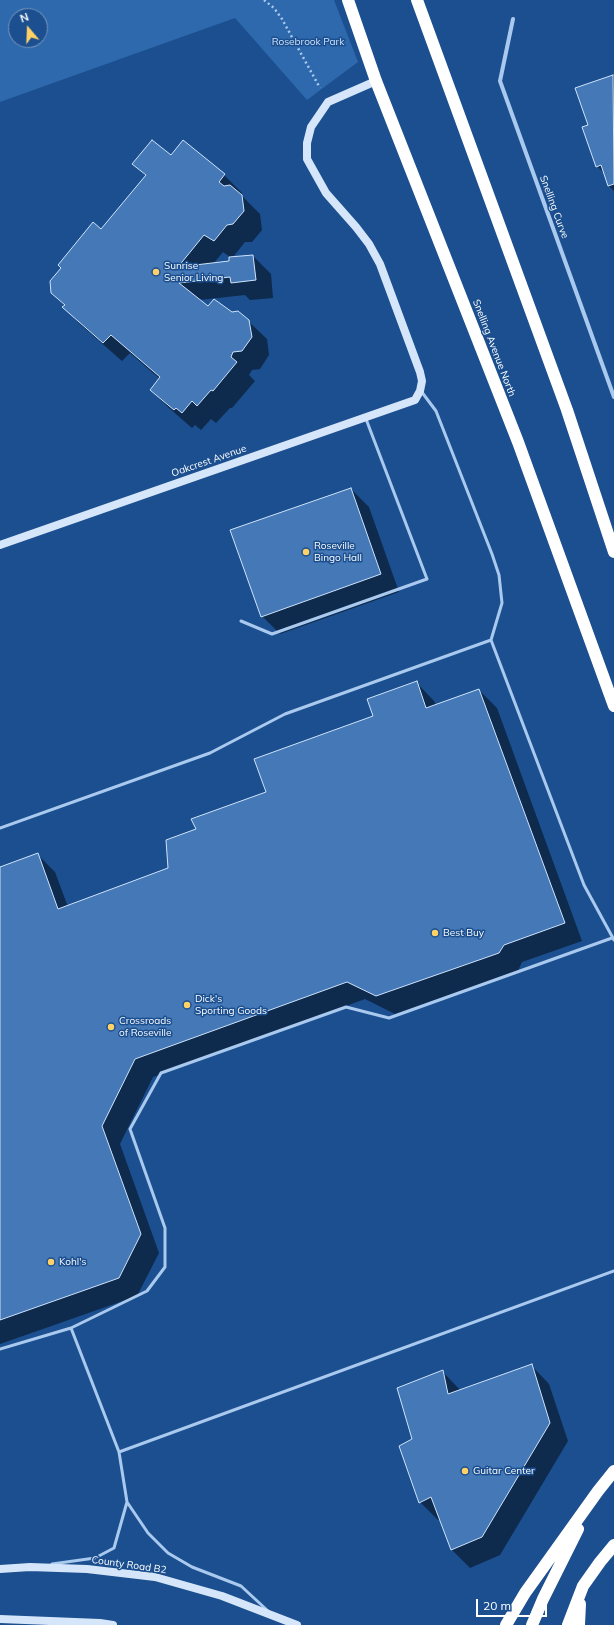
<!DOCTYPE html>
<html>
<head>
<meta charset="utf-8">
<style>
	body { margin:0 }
	#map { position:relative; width:614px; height:1625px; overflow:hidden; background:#1b4f8f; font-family:Mulish,sans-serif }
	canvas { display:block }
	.north { position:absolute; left:8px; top:8px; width:40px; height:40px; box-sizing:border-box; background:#1b4f8f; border:1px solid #7695bc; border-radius:50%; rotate:341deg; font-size:11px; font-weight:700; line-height:16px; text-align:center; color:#fff }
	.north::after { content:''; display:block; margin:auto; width:14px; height:18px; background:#ffd166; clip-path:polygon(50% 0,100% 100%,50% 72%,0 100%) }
	.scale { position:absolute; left:476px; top:1599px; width:71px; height:18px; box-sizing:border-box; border:2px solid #fff; border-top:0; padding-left:5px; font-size:12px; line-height:14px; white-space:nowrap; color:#fff; -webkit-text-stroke:3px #1b4f8f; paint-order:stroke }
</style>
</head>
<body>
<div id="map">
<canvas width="614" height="1625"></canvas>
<div class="north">N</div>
<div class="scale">20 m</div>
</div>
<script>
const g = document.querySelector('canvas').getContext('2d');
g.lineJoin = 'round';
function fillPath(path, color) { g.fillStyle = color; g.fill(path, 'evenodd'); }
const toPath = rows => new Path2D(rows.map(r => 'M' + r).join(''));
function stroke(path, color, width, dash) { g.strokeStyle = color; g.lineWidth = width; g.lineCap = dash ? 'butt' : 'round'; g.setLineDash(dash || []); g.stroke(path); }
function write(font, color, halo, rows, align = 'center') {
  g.font = font + ' Mulish,sans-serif'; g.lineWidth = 3; g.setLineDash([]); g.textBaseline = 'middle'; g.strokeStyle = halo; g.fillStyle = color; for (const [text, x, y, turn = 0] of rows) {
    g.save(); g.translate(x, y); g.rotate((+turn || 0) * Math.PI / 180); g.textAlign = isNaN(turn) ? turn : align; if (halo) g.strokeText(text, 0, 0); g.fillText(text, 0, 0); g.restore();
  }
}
fillPath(toPath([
	[0,0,334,0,358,62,307,100,235,18,0,102],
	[16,16,40,16,40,40,16,40]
]), '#2e69ad');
fillPath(toPath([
	[613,76,614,77,614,191,609,186,605,174,597,166,589,125],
	[171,156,224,175,242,193,241,195,260,214,262,230,252,242,245,242,233,257,253,256,271,274,273,298,250,300,245,295,199,300,208,307,232,313,248,321,267,339,269,355,260,369,252,370,249,375,255,381,232,408,230,408,216,423,211,419,201,430,195,425,192,428,169,408,151,390,160,379,130,353,122,361,81,325,63,307,65,306,52,293,146,176,134,164],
	[223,252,230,257,230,262,213,264],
	[351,489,369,507,399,592,280,634,262,616],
	[416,682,434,701,436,705,479,690,497,708,582,941,522,962,518,971,395,1014,365,999,153,1077,120,1144,159,1253,137,1296,0,1344,0,868,37,854,55,872,68,907,169,869,197,830,267,793,375,716],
	[531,1365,549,1384,568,1441,500,1555,470,1568,452,1550,440,1519,438,1520,420,1502,414,1439,442,1371,461,1391]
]), '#0007');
const building = toPath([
	[613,75,614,184,608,186,601,165,596,167,582,127,588,125,575,88,613,75],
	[152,140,171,155,183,140,225,174,219,182,224,186,230,185,242,195,244,211,233,224,227,225,214,241,204,235,178,267,229,261,229,257,253,255,256,280,231,283,230,277,179,283,208,306,214,299,232,312,238,311,249,320,252,337,242,351,233,352,231,357,237,362,213,391,211,390,197,406,192,401,182,413,176,408,174,410,150,390,160,377,111,335,103,343,62,307,65,305,51,293,50,281,61,268,58,265,93,222,101,229,146,175,132,164,152,140],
	[351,488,381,574,261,617,230,530,351,488],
	[417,681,426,708,479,689,565,923,504,945,499,953,376,996,347,982,135,1059,102,1126,141,1234,119,1278,0,1320,0,867,38,853,58,909,168,868,166,840,196,829,191,819,266,792,254,759,373,716,367,699,417,681],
	[532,1364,550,1423,482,1537,451,1550,431,1497,419,1503,399,1446,412,1439,397,1388,443,1370,448,1394,532,1364]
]);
fillPath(building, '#4478b7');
stroke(building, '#cfe3fa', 1);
stroke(toPath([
	[264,0,274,8,282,19,320,88]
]), '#a9c9ee', 2.5, [2, 3]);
stroke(toPath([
	[421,391,436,411,492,554,499,575,502,603,491,640,584,885,614,940],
	[241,621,272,634,427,579,366,419],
	[0,828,210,753,285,714,491,640],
	[71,1328,119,1452,127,1502,148,1533,168,1553,192,1567,241,1586,268,1611],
	[0,1349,71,1328,147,1291,165,1267,165,1228,130,1129,161,1073,346,1007,389,1018,612,938],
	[119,1452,614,1271],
	[52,1564,95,1558,114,1548,127,1502]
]), '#a9c9ee', 3);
stroke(toPath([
	[513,19,500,81,614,397]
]), '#a9c9ee', 4);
stroke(toPath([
	[0,545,415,400,420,391,422,381,420,372,380,264,369,244,356,227,326,193,307,159,307,143,311,127,328,102,376,81],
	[0,1569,30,1567,87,1569,155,1577,222,1596,297,1625],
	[0,1619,100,1623,113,1625]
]), '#d6e6fa', 8);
stroke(toPath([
	[348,0,376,81,518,442,614,706],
	[417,0,567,410,614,552],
	[506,1625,525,1593,598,1491,614,1471],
	[532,1625,543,1599,578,1529],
	[568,1625,583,1586,600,1562,614,1545],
	[579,1625,580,1604]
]), '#fff', 12);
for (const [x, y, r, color] of [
	[156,272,4,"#ffd166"],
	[306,552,4,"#ffd166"],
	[435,933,4,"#ffd166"],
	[187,1005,4,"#ffd166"],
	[111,1027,4,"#ffd166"],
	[51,1262,4,"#ffd166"],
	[465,1471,4,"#ffd166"]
]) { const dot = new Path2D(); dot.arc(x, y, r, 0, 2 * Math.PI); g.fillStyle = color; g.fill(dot); stroke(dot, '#1b4f8f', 1.5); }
write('10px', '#cfe3fa', '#1b4f8f', [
	["Rosebrook Park",308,42]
]);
write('10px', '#fff', '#1b4f8f', [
	["Snelling Curve",554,207,70],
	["Snelling Avenue North",494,348,69],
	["Oakcrest Avenue",209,461,-19],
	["County Road B2",129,1565,8]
]);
write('10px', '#fff', '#1b4f8f', [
	["Sunrise",164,266],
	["Senior Living",164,278],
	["Roseville",314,546],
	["Bingo Hall",314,558],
	["Best Buy",443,933],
	["Dick's",195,999],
	["Sporting Goods",195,1011],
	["Crossroads",119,1021],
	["of Roseville",119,1033],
	["Kohl's",59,1262],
	["Guitar Center",473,1471]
], 'left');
</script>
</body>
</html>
